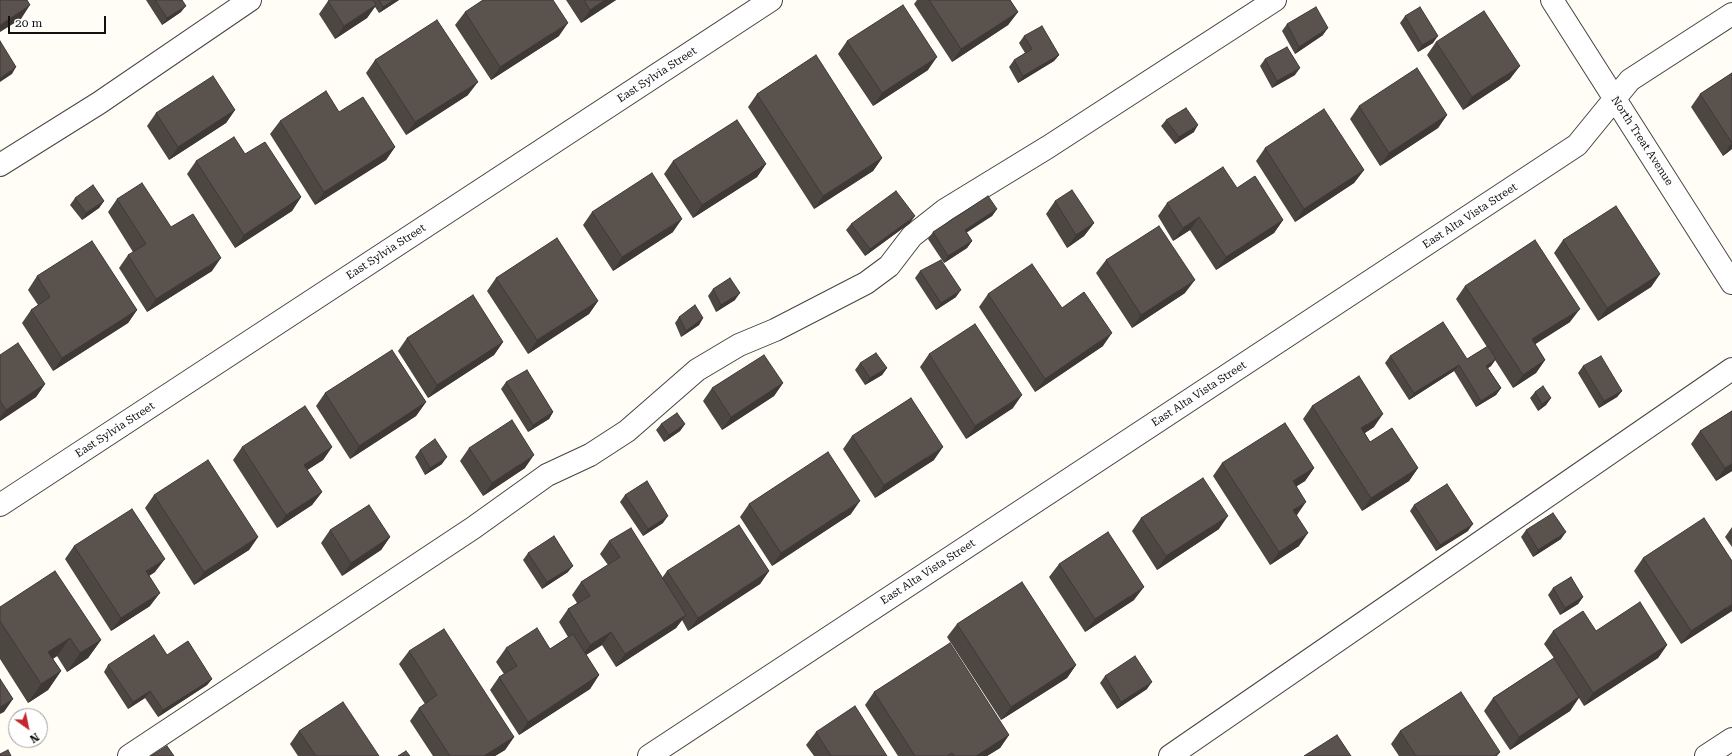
<!DOCTYPE html>
<html>
<head>
<meta charset="utf-8">
<style>
	body { margin:0 }
	#map { position:relative; width:1732px; height:756px; overflow:hidden; background:#fffdf5; font-family:"Roboto Serif",serif }
	canvas { display:block }
	.north { position:absolute; left:8px; top:708px; width:40px; height:40px; box-sizing:border-box; background:#fff; border:1px solid #a0a0a0; border-radius:50%; rotate:147deg; font-size:11px; font-weight:700; line-height:16px; text-align:center; color:#111 }
	.north::after { content:''; display:block; margin:auto; width:14px; height:18px; background:#c4262e; clip-path:polygon(50% 0,100% 100%,50% 72%,0 100%) }
	.scale { position:absolute; left:8px; top:16px; width:98px; height:18px; box-sizing:border-box; border:2px solid #111; border-top:0; padding-left:5px; font-size:12px; line-height:14px; white-space:nowrap; color:#111; -webkit-text-stroke:3px #fff; paint-order:stroke }
</style>
</head>
<body>
<div id="map">
<canvas width="1732" height="756"></canvas>
<div class="north">N</div>
<div class="scale">20 m</div>
</div>
<script>
const g = document.querySelector('canvas').getContext('2d');
g.lineJoin = 'round';
const toPath = rows => new Path2D(rows.map(r => 'M' + r).join(''));
function stroke(path, color, width, dash) { g.strokeStyle = color; g.lineWidth = width; g.lineCap = dash ? 'butt' : 'round'; g.setLineDash(dash || []); g.stroke(path); }
function fillPath(path, color) { g.fillStyle = color; g.fill(path, 'evenodd'); }
function write(font, color, halo, rows, align = 'center') {
  g.font = font + ' "Roboto Serif",serif'; g.lineWidth = 4; g.setLineDash([]); g.textBaseline = 'middle'; g.strokeStyle = halo; g.fillStyle = color; for (const [text, x, y, turn = 0] of rows) {
    g.save(); g.translate(x, y); g.rotate((+turn || 0) * Math.PI / 180); g.textAlign = isNaN(turn) ? turn : align; if (halo) g.strokeText(text, 0, 0); g.fillText(text, 0, 0); g.restore();
  }
}
const minor = toPath([
	[1552,0,1732,283],
	[0,165,99,103,250,0],
	[0,505,771,0],
	[129,756,473,528,547,475,590,455,627,431,697,370,739,345,775,330,866,283,889,266,912,236,945,210,1048,147,1275,0],
	[649,756,1577,145,1630,80,1732,14],
	[1170,756,1732,369],
	[1706,756,1732,739]
]);
stroke(minor, '#444', 24);
stroke(minor, '#fff', 22);
fillPath(toPath([
	[146,0,182,0,181,12,162,25],
	[330,0,399,0,379,13,375,7,367,18,335,39,319,14,328,1],
	[566,0,616,0,581,23],
	[917,0,1010,0,1018,12,1008,25,952,62,914,4],
	[465,12,559,36,491,80,455,25],
	[1405,16,1433,43,1418,52,1400,23],
	[1287,24,1323,35,1295,54,1282,31],
	[1024,36,1059,55,1054,61,1018,83,1009,67,1014,60,1025,53,1019,43],
	[847,41,928,70,873,106,838,54],
	[1436,42,1510,79,1463,110,1427,55],
	[1265,59,1295,75,1272,88,1260,66],
	[375,60,468,95,406,135,366,73],
	[1732,73,1732,149,1723,156,1691,107,1700,94],
	[757,94,882,158,873,171,814,209,748,107],
	[1359,106,1447,115,1438,128,1380,166,1350,119],
	[235,110,226,123,169,160,147,126,156,113],
	[339,112,395,147,386,160,315,205,270,134,280,121],
	[1166,120,1194,132,1175,144,1161,126],
	[1265,148,1364,170,1354,183,1295,222,1256,161],
	[245,154,301,197,292,211,235,248,187,174,196,161],
	[673,161,766,164,757,177,693,218,664,174],
	[1237,188,1283,220,1274,233,1216,270,1190,230,1173,241,1158,216,1167,203],
	[75,198,104,201,99,208,82,220,70,205],
	[117,199,171,227,212,271,147,312,119,268,128,255,133,252,108,212],
	[1055,201,1094,223,1084,236,1067,248,1046,214],
	[997,209,992,216,966,232,972,241,967,248,944,263,928,239,933,232],
	[592,212,673,232,613,271,583,225],
	[910,223,865,256,846,230,851,224],
	[1563,240,1660,274,1651,287,1598,321,1554,253],
	[1106,260,1185,293,1132,328,1096,273],
	[920,271,956,297,936,310,915,278],
	[37,276,137,310,128,323,53,371,22,323,31,310,38,305,28,290],
	[496,278,598,301,589,314,528,354,487,291],
	[1465,286,1570,322,1535,344,1545,360,1536,373,1513,388,1495,360,1491,366,1488,368,1501,388,1496,395,1476,407,1454,371,1409,400,1385,363,1390,356,1467,359,1487,347,1456,299],
	[713,289,735,300,716,312,708,296],
	[988,294,1062,308,1103,346,1035,392,979,307],
	[679,317,703,318,699,325,681,337,675,323],
	[407,338,503,342,494,355,428,398,398,351],
	[929,354,1013,408,966,439,920,367],
	[0,355,45,384,36,397,0,421],
	[860,363,887,368,882,375,865,385,855,370],
	[1583,366,1622,391,1617,397,1599,408,1578,373],
	[506,382,553,412,549,419,528,432,501,389],
	[783,383,774,396,722,430,703,401,712,388],
	[1535,392,1551,398,1546,405,1538,411,1530,398],
	[325,393,426,402,416,416,350,459,316,406],
	[1312,406,1374,427,1365,433,1370,442,1418,468,1409,481,1362,511,1303,419],
	[1732,411,1732,471,1716,481,1691,444,1700,431],
	[661,424,685,424,680,431,664,442,656,430],
	[852,436,934,460,875,498,843,449],
	[242,447,332,447,323,460,307,470,322,492,312,505,277,528,233,460],
	[469,448,525,468,483,496,460,461],
	[420,450,442,464,425,475,415,457],
	[1222,463,1314,468,1305,481,1297,486,1297,515,1299,546,1270,565,1213,476],
	[154,495,258,537,249,550,194,585,145,508],
	[625,495,663,523,643,536,620,502],
	[749,504,851,514,772,566,740,517],
	[1414,505,1468,531,1436,551,1410,511],
	[1141,518,1219,529,1157,570,1132,531],
	[1732,527,1732,547,1725,537],
	[330,530,390,537,381,550,342,576,321,543],
	[1526,530,1561,539,1533,557,1521,537],
	[609,541,662,578,667,571,769,571,760,584,688,631,682,620,676,628,616,667,602,645,586,655,599,675,590,689,519,735,490,690,499,677,504,674,496,662,506,648,550,649,568,637,559,622,568,609,577,603,572,595,581,582,608,565,600,554],
	[74,546,155,572,149,576,150,606,111,631,65,559],
	[528,553,568,572,542,589,523,560],
	[1643,558,1732,611,1681,644,1634,571],
	[1059,564,1134,600,1085,632,1049,577],
	[1553,588,1583,597,1578,604,1560,615,1548,595],
	[0,607,101,640,88,658,67,672,57,656,53,659,61,671,48,690,28,703,0,659],
	[957,624,1076,665,1067,678,1001,720,947,637],
	[1553,631,1596,631,1667,645,1658,658,1584,706,1579,698,1570,711,1510,750,1484,711,1493,698,1554,658,1544,644],
	[409,651,514,737,505,750,495,756,433,756,410,721,419,708,425,704,399,664],
	[108,665,212,679,207,685,158,717,145,698,128,709,104,672],
	[1105,676,1147,689,1117,709,1100,683],
	[874,692,1009,735,1000,748,987,756,898,756,865,705],
	[299,731,379,756,298,756,290,744],
	[1400,731,1500,752,1497,756,1399,756,1391,744],
	[816,732,887,756,814,756,806,745]
]), '#4d4742');
fillPath(toPath([
	[394,0,399,0,379,13,383,7],
	[605,0,616,0,581,23,590,10],
	[30,5,21,19,0,32,0,25],
	[376,5,367,18,335,39,344,26],
	[186,6,181,12,162,25,167,18],
	[1018,12,1008,25,952,62,961,49],
	[568,23,559,36,491,80,500,67],
	[1328,28,1323,35,1295,54,1299,47],
	[1438,36,1433,43,1418,52,1422,45],
	[1059,55,1054,61,1018,83,1023,76],
	[937,57,928,70,873,106,882,93],
	[1520,66,1510,79,1463,110,1472,97],
	[16,67,12,74,0,82,0,78],
	[1300,68,1295,75,1272,88,1277,81],
	[478,82,468,95,406,135,415,122],
	[235,110,226,123,169,160,178,147],
	[1447,115,1438,128,1380,166,1389,153],
	[1198,125,1194,132,1175,144,1179,137],
	[1732,142,1732,149,1723,156],
	[395,147,386,160,315,205,324,192],
	[882,158,873,171,814,209,823,196],
	[766,164,757,177,693,218,702,205],
	[1364,170,1354,183,1295,222,1304,209],
	[301,197,292,211,235,248,244,235],
	[104,201,99,208,82,220,86,213],
	[997,209,992,216,960,237,965,230],
	[915,216,910,223,865,256,870,249],
	[1199,217,1190,230,1173,241,1183,228],
	[682,219,673,232,613,271,622,257],
	[1283,220,1274,233,1216,270,1226,257],
	[1094,223,1084,236,1067,248,1076,235],
	[972,241,967,248,944,263,948,256],
	[221,258,212,271,147,312,156,299],
	[1660,274,1651,287,1598,321,1607,308],
	[1195,280,1185,293,1132,328,1141,315],
	[961,290,956,297,936,310,941,303],
	[740,293,735,300,716,312,721,305],
	[598,301,589,314,528,354,537,340],
	[1580,309,1570,322,1523,352,1532,339],
	[137,310,128,323,53,371,62,358],
	[703,318,699,325,681,337,686,331],
	[1112,333,1103,346,1035,392,1045,379],
	[503,342,494,355,428,398,437,385],
	[1496,359,1491,366,1481,373,1486,366],
	[1545,360,1536,373,1513,388,1523,375],
	[1459,365,1454,371,1409,400,1414,393],
	[887,368,882,375,865,385,870,378],
	[783,383,774,396,722,430,731,417],
	[45,384,36,397,0,421,0,418,6,410],
	[1501,388,1496,395,1476,407,1481,401],
	[1622,391,1617,397,1599,408,1604,401],
	[1022,395,1013,408,966,439,975,426],
	[1551,398,1546,405,1538,411,1542,404],
	[426,402,416,416,350,459,359,446],
	[553,412,549,419,528,432,533,425],
	[1383,414,1374,427,1352,441,1361,428],
	[685,424,680,431,664,442,669,435],
	[332,447,323,460,295,478,304,465],
	[943,447,934,460,875,498,884,485],
	[534,455,525,468,483,496,492,483],
	[447,457,442,464,425,475,430,468],
	[1732,464,1732,471,1716,481,1725,468],
	[1314,468,1305,481,1284,494,1293,481],
	[1418,468,1409,481,1362,511,1371,498],
	[322,492,312,505,277,528,286,515],
	[860,501,851,514,772,566,781,553],
	[1306,502,1297,515,1284,523,1293,510],
	[668,516,663,523,643,536,648,529],
	[1228,516,1219,529,1157,570,1166,556],
	[1473,524,1468,531,1436,551,1440,545],
	[1566,532,1561,539,1533,557,1538,550],
	[1308,533,1299,546,1270,565,1279,552],
	[258,537,249,550,194,585,204,572],
	[390,537,381,550,342,576,351,563],
	[165,559,155,572,136,584,146,571],
	[573,566,568,572,542,589,547,582],
	[769,571,760,584,688,631,698,618],
	[1144,587,1134,600,1085,632,1095,619],
	[160,593,150,606,111,631,121,618],
	[1583,597,1578,604,1560,615,1565,608],
	[1732,604,1732,611,1681,644,1691,631],
	[686,615,676,628,616,667,625,654],
	[611,632,602,645,581,658,590,645],
	[70,638,57,656,35,670,48,652],
	[101,640,88,658,67,672,80,653],
	[1667,645,1658,658,1584,706,1593,693],
	[1076,665,1067,678,1001,720,1011,707],
	[61,671,48,690,28,703,41,684],
	[599,675,590,689,519,735,528,722],
	[212,679,207,685,158,717,163,710],
	[1152,682,1147,689,1117,709,1121,702],
	[150,691,145,698,128,709,133,702],
	[1579,697,1570,711,1510,750,1519,737],
	[13,699,4,712,0,714,0,707],
	[1009,735,1000,748,987,756,976,756],
	[514,737,505,750,495,756,484,756]
]), '#3f3936');
const building = toPath([
	[0,0,27,0,30,5,0,25,0,0],
	[155,0,182,0,186,6,167,18,155,0],
	[330,0,373,0,376,5,344,26,328,1,330,0],
	[379,0,394,0,383,7,379,0],
	[483,0,553,0,568,23,500,67,465,12,483,0],
	[584,0,605,0,590,10,584,0],
	[929,0,1010,0,1018,12,961,49,929,0],
	[903,5,937,57,882,93,847,41,903,5],
	[1316,7,1328,28,1299,47,1287,24,1316,7],
	[1420,7,1438,36,1422,45,1405,16,1420,7],
	[1484,11,1520,66,1472,97,1436,42,1484,11],
	[437,20,478,82,415,122,375,60,437,20],
	[1042,26,1059,55,1023,76,1014,60,1032,49,1024,36,1042,26],
	[0,41,16,67,0,78,0,41],
	[1287,47,1300,68,1277,81,1265,59,1287,47],
	[816,55,882,158,823,196,757,94,816,55],
	[1417,68,1447,115,1389,153,1359,106,1417,68],
	[1732,73,1732,143,1700,94,1732,73],
	[213,76,235,110,178,147,156,113,213,76],
	[326,91,339,112,363,97,395,147,324,192,280,121,326,91],
	[1186,108,1198,125,1179,137,1166,120,1186,108],
	[1324,109,1364,170,1304,209,1265,148,1324,109],
	[737,120,766,164,702,205,673,161,737,120],
	[234,137,245,154,265,142,301,197,244,235,196,161,234,137],
	[1223,167,1237,188,1255,176,1283,220,1226,257,1199,217,1183,228,1167,203,1223,167],
	[652,173,682,219,622,257,592,212,652,173],
	[142,183,171,227,193,214,221,258,156,299,128,255,146,244,117,199,142,183],
	[93,185,104,201,86,213,75,198,93,185],
	[1072,190,1094,223,1076,235,1055,201,1072,190],
	[896,191,915,216,870,249,851,224,896,191],
	[988,196,997,209,965,230,972,241,948,256,933,232,988,196],
	[1616,206,1660,274,1607,308,1563,240,1616,206],
	[1159,226,1195,280,1141,315,1106,260,1159,226],
	[557,238,598,301,537,340,496,278,557,238],
	[1535,240,1580,309,1532,339,1545,360,1523,375,1465,286,1535,240],
	[92,241,137,310,62,358,31,310,50,297,37,276,92,241],
	[941,260,961,290,941,303,920,271,941,260],
	[1032,264,1062,308,1084,292,1112,333,1045,379,988,294,1032,264],
	[730,278,740,293,721,305,713,289,730,278],
	[473,295,503,342,437,385,407,338,473,295],
	[695,305,703,318,686,331,679,317,695,305],
	[1443,322,1467,359,1488,346,1496,359,1486,366,1501,388,1481,401,1459,365,1414,393,1390,356,1443,322],
	[975,324,1022,395,975,426,929,354,975,324],
	[18,343,45,384,6,410,0,401,0,355,18,343],
	[392,350,426,402,359,446,325,393,392,350],
	[876,353,887,368,870,378,860,363,876,353],
	[764,355,783,383,731,417,712,388,764,355],
	[1601,356,1622,391,1604,401,1583,366,1601,356],
	[527,370,553,412,533,425,506,382,527,370],
	[1359,376,1383,414,1361,428,1370,442,1392,428,1418,468,1371,498,1312,406,1359,376],
	[1543,386,1551,398,1542,404,1535,392,1543,386],
	[911,398,943,447,884,485,852,436,911,398],
	[305,406,332,447,304,465,322,492,286,515,242,447,305,406],
	[1732,411,1732,464,1725,468,1700,431,1732,411],
	[677,413,685,424,669,435,661,424,677,413],
	[512,420,534,455,492,483,469,448,512,420],
	[1285,423,1314,468,1293,481,1306,502,1293,510,1308,533,1279,552,1222,463,1285,423],
	[435,439,447,457,430,468,420,450,435,439],
	[828,452,860,501,781,553,749,504,828,452],
	[208,460,258,537,204,572,154,495,208,460],
	[1203,478,1228,516,1166,556,1141,518,1203,478],
	[647,481,668,516,648,529,625,495,647,481],
	[1447,484,1473,524,1440,545,1414,505,1447,484],
	[369,505,390,537,351,563,330,530,369,505],
	[132,509,165,559,146,571,160,593,121,618,74,546,132,509],
	[1553,513,1566,532,1538,550,1526,530,1553,513],
	[1704,518,1732,561,1732,604,1691,631,1643,558,1704,518],
	[739,525,769,571,698,618,667,571,739,525],
	[631,528,686,615,625,654,611,632,590,645,568,609,590,596,581,582,620,557,609,541,631,528],
	[1108,532,1144,587,1095,619,1059,564,1108,532],
	[554,536,573,566,547,582,528,553,554,536],
	[55,571,101,640,80,653,70,638,48,652,61,671,41,684,0,621,0,607,55,571],
	[1571,577,1583,597,1565,608,1553,588,1571,577],
	[1022,582,1076,665,1011,707,957,624,1022,582],
	[1640,602,1667,645,1593,693,1553,631,1583,611,1596,631,1640,602],
	[537,628,550,649,573,634,599,675,528,722,499,677,517,666,506,648,537,628],
	[444,629,514,737,484,756,450,756,419,708,437,695,409,651,444,629],
	[154,635,167,655,188,641,212,679,163,710,150,691,133,702,108,665,154,635],
	[950,643,1009,735,976,756,954,756,952,753,947,756,915,756,874,692,950,643],
	[1135,656,1152,682,1121,702,1105,676,1135,656],
	[1554,658,1579,697,1519,737,1493,698,1554,658],
	[0,679,13,699,0,707,0,679],
	[1461,692,1500,752,1494,756,1416,756,1400,731,1461,692],
	[343,702,379,756,316,756,299,731,343,702],
	[855,706,887,756,831,756,816,732,855,706],
	[1337,735,1351,756,1304,756,1337,735],
	[167,746,174,756,151,756,167,746],
	[8,750,11,756,0,756,0,754,8,750],
	[406,751,410,756,398,756,406,751]
]);
fillPath(building, '#5a524d');
stroke(building, '#3f3936', 1);
write('11px', '#111', '#fff', [
	["East Sylvia Street",657,75,-33],
	["North Treat Avenue",1642,141,57],
	["East Alta Vista Street",1470,216,-33],
	["East Sylvia Street",386,252,-33],
	["East Alta Vista Street",1199,394,-33],
	["East Sylvia Street",115,430,-33],
	["East Alta Vista Street",928,572,-33]
]);
</script>
</body>
</html>
